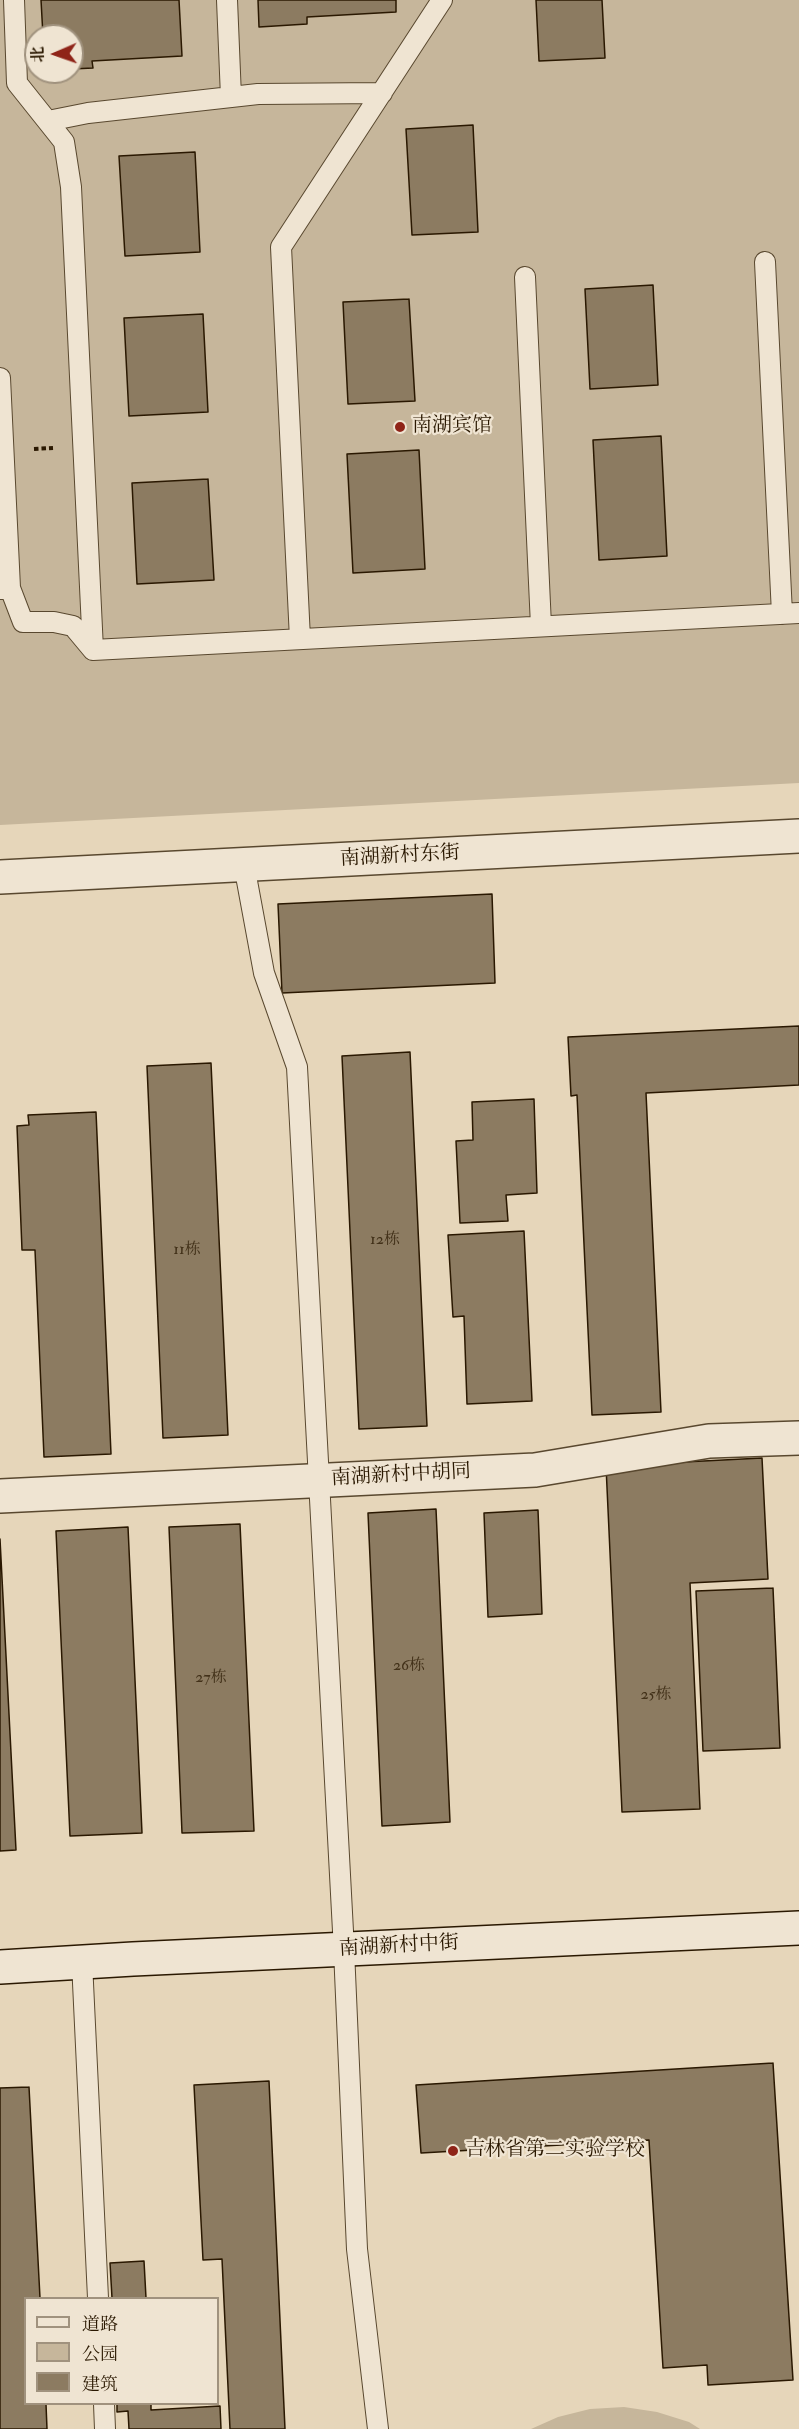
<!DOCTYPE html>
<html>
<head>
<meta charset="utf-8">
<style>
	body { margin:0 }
	#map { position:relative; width:799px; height:2429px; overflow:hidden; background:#e6d6ba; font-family:"IM FELL Double Pica","Noto Serif SC",serif }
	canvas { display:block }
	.legend { position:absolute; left:24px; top:2297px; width:195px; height:108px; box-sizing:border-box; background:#efe4d2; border:2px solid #a0927e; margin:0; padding:8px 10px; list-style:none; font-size:18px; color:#2a1801 }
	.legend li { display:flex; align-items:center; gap:12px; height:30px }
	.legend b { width:30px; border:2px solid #a0927e }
	.north { position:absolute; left:24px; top:24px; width:60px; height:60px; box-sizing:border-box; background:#efe4d2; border:2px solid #a0927e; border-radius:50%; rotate:268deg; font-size:16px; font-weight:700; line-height:24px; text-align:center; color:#2a1801 }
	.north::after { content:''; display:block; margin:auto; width:21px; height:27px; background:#8f2418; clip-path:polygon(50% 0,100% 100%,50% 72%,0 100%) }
</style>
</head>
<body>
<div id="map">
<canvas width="799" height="2429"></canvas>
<ul class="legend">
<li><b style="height:8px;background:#efe4d2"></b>道路</li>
<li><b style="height:16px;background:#c6b69b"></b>公园</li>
<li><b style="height:16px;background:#8c7b61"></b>建筑</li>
</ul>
<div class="north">北</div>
</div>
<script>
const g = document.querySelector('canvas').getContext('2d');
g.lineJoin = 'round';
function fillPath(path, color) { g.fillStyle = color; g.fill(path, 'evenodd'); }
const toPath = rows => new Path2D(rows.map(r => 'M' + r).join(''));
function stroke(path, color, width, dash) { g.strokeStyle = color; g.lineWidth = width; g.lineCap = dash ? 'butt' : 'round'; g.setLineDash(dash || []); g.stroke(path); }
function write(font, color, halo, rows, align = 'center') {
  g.font = font + ' "IM FELL Double Pica","Noto Serif SC",serif'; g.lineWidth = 4.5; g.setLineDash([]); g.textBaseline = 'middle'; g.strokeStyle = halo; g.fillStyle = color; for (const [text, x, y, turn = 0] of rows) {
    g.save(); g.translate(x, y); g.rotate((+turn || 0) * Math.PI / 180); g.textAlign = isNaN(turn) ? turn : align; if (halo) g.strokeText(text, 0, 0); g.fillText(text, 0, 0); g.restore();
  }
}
fillPath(toPath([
	[0,0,799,0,799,783,0,825],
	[36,36,72,36,72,72,36,72],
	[624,2407,657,2412,689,2422,700,2429,531,2429,558,2417,590,2409]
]), '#c6b69b');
const building = toPath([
	[41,0,179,0,182,56,92,61,93,68,72,69,72,36,43,36,41,0],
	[258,0,396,0,396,12,307,17,307,24,259,27,258,0],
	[536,0,602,0,605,58,539,61,536,0],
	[473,125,478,232,412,235,406,129,473,125],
	[195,152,200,252,125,256,119,156,195,152],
	[653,285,658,385,590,389,585,289,653,285],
	[409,299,415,401,348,404,343,302,409,299],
	[203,314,208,412,129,416,124,318,203,314],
	[661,436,667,556,599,560,593,440,661,436],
	[419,450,425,569,353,573,347,454,419,450],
	[208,479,214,580,137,584,132,483,208,479],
	[492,894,495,983,282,993,278,904,492,894],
	[799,1026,799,1085,646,1093,661,1412,592,1415,577,1095,571,1096,568,1037,799,1026],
	[410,1052,427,1426,359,1429,342,1056,410,1052],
	[211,1063,228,1435,163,1438,147,1066,211,1063],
	[534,1099,537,1193,506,1195,508,1221,460,1223,456,1141,473,1140,472,1102,534,1099],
	[96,1112,111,1454,44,1457,35,1250,22,1250,17,1126,29,1125,28,1115,96,1112],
	[524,1231,532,1401,467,1404,464,1316,453,1317,448,1235,524,1231],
	[762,1458,768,1579,690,1583,700,1809,622,1812,606,1466,762,1458],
	[436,1509,450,1822,382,1826,368,1513,436,1509],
	[538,1510,542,1614,488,1617,484,1513,538,1510],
	[240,1524,254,1831,182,1833,169,1527,240,1524],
	[128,1527,142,1833,70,1836,56,1531,128,1527],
	[0,1539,16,1850,0,1851,0,1539],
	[773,1588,780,1748,703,1751,696,1591,773,1588],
	[773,2063,793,2380,708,2385,707,2365,663,2368,649,2140,421,2153,416,2085,773,2063],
	[269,2081,285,2429,230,2429,222,2259,203,2260,194,2085,269,2081],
	[29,2087,40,2298,26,2298,26,2404,46,2404,47,2429,0,2429,0,2088,29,2087],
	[144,2261,146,2298,112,2298,110,2263,144,2261],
	[117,2404,151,2404,151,2410,220,2406,221,2429,129,2429,128,2411,117,2412,117,2404]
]);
fillPath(building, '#8c7b61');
stroke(building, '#2a1801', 1.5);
const lane = toPath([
	[14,0,17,83,64,142,71,187,93,650,799,613],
	[227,0,231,97],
	[48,121,88,113,258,94,382,93],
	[765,262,782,614],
	[525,277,541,626],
	[0,378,10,588,0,589],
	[10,588,23,622,54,622,73,626,93,650],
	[300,639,281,247,442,0],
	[244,865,264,973,297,1067,344,1950,357,2249,378,2429],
	[82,1962,98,2298],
	[104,2404,105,2429]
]);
const street = toPath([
	[0,877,799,836],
	[0,1496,535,1470,709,1441,799,1438]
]);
const secondary = toPath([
	[0,1967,133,1959,799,1928]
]);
stroke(lane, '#59482f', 22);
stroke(street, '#59482f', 36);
stroke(secondary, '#2a1801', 36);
stroke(toPath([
	[34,449,53,448]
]), '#2a1801', 4, [4.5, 3]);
stroke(lane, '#efe4d2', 20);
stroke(street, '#efe4d2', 33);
stroke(secondary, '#efe4d2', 33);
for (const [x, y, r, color] of [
	[400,427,6,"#8f2418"],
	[453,2151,6,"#8f2418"]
]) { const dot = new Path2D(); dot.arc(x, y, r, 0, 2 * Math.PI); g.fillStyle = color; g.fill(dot); stroke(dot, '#efe4d2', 2); }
write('16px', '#423119', null, [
	["12栋",385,1241],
	["11栋",187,1251],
	["26栋",409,1667],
	["27栋",211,1679],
	["25栋",656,1696]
]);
write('20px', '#2a1801', '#efe4d2', [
	["南湖宾馆",412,427],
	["吉林省第二实验学校",465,2151]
], 'left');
write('20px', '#2a1801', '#efe4d2', [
	["南湖新村东街",400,857,-3],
	["南湖新村中胡同",401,1476,-3],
	["南湖新村中街",399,1947,-3]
]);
</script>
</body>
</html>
